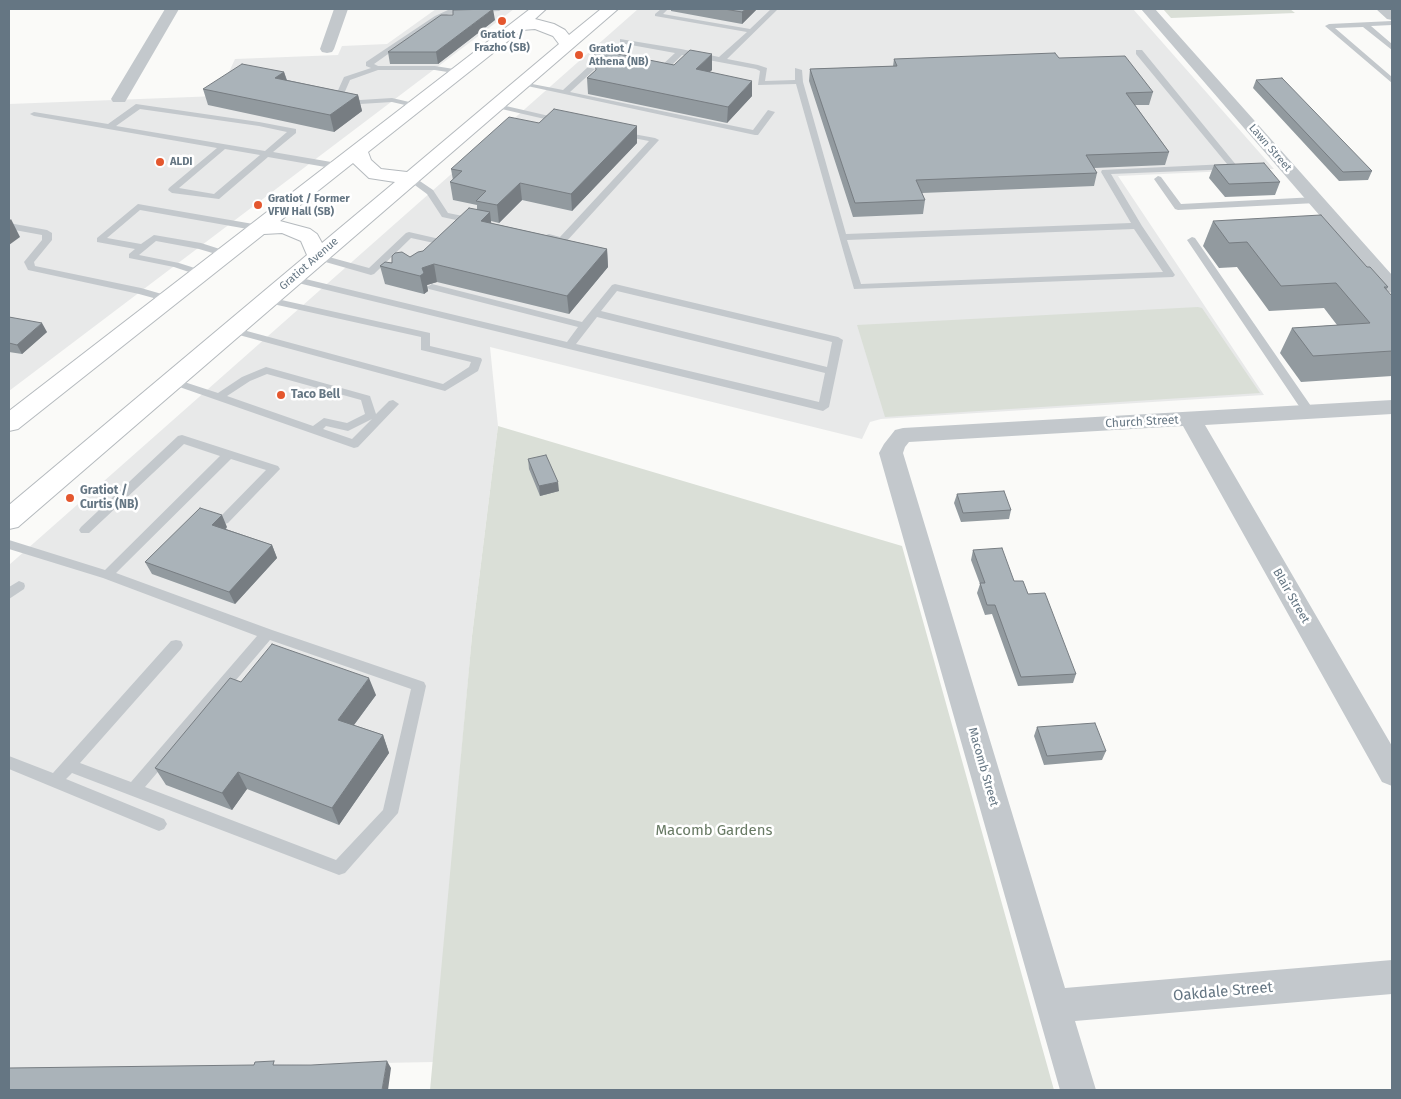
<!DOCTYPE html>
<html>
<head>
<meta charset="utf-8">
<style>
	body { margin:0 }
	#map { position:relative; width:1401px; height:1099px; overflow:hidden; background:#fafaf8; font-family:"Fira Sans",sans-serif }
	canvas { display:block }
	.frame { position:absolute; inset:0; border:10px solid #657683; pointer-events:none }
</style>
</head>
<body>
<div id="map">
<canvas width="1401" height="1099"></canvas>
<div class="frame"></div>
</div>
<script>
const g = document.querySelector('canvas').getContext('2d');
g.lineJoin = 'round';
function fillPath(path, color) { g.fillStyle = color; g.fill(path, 'evenodd'); }
const toPath = rows => new Path2D(rows.map(r => 'M' + r).join(''));
function stroke(path, color, width, dash) { g.strokeStyle = color; g.lineWidth = width; g.lineCap = dash ? 'butt' : 'round'; g.setLineDash(dash || []); g.stroke(path); }
function write(font, color, halo, rows, align = 'center') {
  g.font = font + ' "Fira Sans",sans-serif'; g.lineWidth = 5; g.setLineDash([]); g.textBaseline = 'middle'; g.strokeStyle = halo; g.fillStyle = color; for (const [text, x, y, turn = 0] of rows) {
    g.save(); g.translate(x, y); g.rotate((+turn || 0) * Math.PI / 180); g.textAlign = isNaN(turn) ? turn : align; if (halo) g.strokeText(text, 0, 0); g.fillText(text, 0, 0); g.restore();
  }
}
fillPath(toPath([
	[436,9,514,9,9,391,9,104,218,96,235,59,338,55,342,46,387,44],
	[638,9,1133,9,1274,169,1118,176,1264,395,881,419,870,422,862,439,490,347,498,426,472,636,434,1062,9,1070,9,565]
]), '#e8e9e9');
fillPath(toPath([
	[1163,9,1290,9,1295,13,1171,18],
	[1198,307,1202,308,1260,393,885,417,857,325],
	[498,426,902,546,1054,1090,430,1090,472,636]
]), '#dadfd7');
const primary = toPath([
	[530,9,546,9,535,19,554,24,565,30,569,35,601,9,618,9,18,527,9,529,9,505,307,255,301,241,282,233,264,234,18,429,9,431,9,411,530,9],
	[535,29,553,36,559,44,407,172,381,169,371,160,368,152,522,30,535,29],
	[353,163,369,178,395,182,322,243,317,234,310,229,280,221,353,163]
]);
stroke(primary, '#b5babe', 2);
fillPath(toPath([
	[468,9,502,9,499,11,449,14,439,18,374,64,378,66,435,66,460,70,460,74,435,70,378,70,350,80,343,96,360,100,392,98,418,104,418,108,392,102,360,104,335,97,344,77,371,68,366,66,366,62,435,16,448,10,468,9],
	[661,9,668,9,663,14,750,29,771,9,778,9,727,59,758,65,767,68,765,81,795,80,795,68,802,70,803,82,846,234,1131,223,1101,172,1102,170,1227,164,1136,54,1136,50,1142,50,1237,166,1233,169,1111,174,1142,226,1175,275,1173,277,854,289,796,84,758,85,760,71,756,69,682,55,665,72,659,72,659,68,675,53,620,43,620,39,681,49,719,57,747,32,655,16,655,14,661,9],
	[1134,229,1163,272,861,284,847,240,1134,229],
	[1392,21,1392,25,1371,26,1392,44,1392,50,1363,27,1335,28,1392,77,1392,83,1325,26,1329,24,1392,21],
	[588,67,595,69,570,92,753,130,768,110,775,112,758,135,755,135,518,84,522,82,563,90,588,67],
	[493,103,562,119,566,121,562,123,493,107,493,103],
	[136,104,259,122,296,129,296,133,273,152,337,163,341,166,337,169,268,157,219,199,172,193,168,190,169,188,217,148,34,116,30,114,34,112,108,124,136,104],
	[140,109,259,126,287,132,265,151,116,126,140,109],
	[225,149,260,155,214,194,179,188,225,149],
	[617,131,655,138,659,140,565,243,546,239,546,235,549,234,560,237,649,141,617,135,617,131],
	[411,175,433,190,448,213,478,219,480,221,475,224,442,217,427,194,408,180,408,176,411,175],
	[1158,176,1161,177,1181,204,1316,197,1320,200,1316,203,1178,210,1175,209,1154,179,1158,176],
	[138,204,259,225,264,228,259,231,140,210,107,238,141,244,154,235,201,243,229,252,229,256,226,257,199,249,156,241,139,255,179,263,204,271,206,273,201,276,174,267,129,258,129,254,135,249,97,242,97,238,138,204],
	[9,223,47,230,52,233,52,240,34,262,35,266,141,288,172,297,173,299,168,302,139,294,28,270,24,262,42,240,42,235,9,229,9,223],
	[409,232,444,240,446,242,437,251,434,252,429,249,434,243,411,238,374,274,371,275,315,259,313,257,318,254,369,268,406,233,409,232],
	[1192,237,1195,238,1313,409,1315,412,1313,415,1305,415,1187,240,1192,237],
	[293,276,567,342,578,327,429,289,427,287,432,284,582,322,612,285,615,284,838,337,843,340,829,407,823,411,290,281,290,277,293,276],
	[617,291,832,342,827,367,601,311,617,291],
	[597,317,825,373,819,402,576,344,597,317],
	[268,297,430,333,430,346,481,358,482,360,478,371,445,391,228,332,228,328,232,327,443,384,469,367,471,362,421,350,421,337,264,302,263,300,268,297],
	[266,367,370,396,376,414,389,401,393,400,399,404,358,447,354,448,168,383,167,381,172,378,218,393,242,377,266,367],
	[267,374,361,400,365,414,347,423,324,418,313,426,227,396,250,381,267,374],
	[372,419,352,439,323,429,326,426,348,431,372,419],
	[182,435,278,466,280,469,228,523,224,524,218,520,220,517,266,470,231,459,116,573,272,630,424,682,426,686,398,813,345,873,339,875,72,773,66,779,164,819,167,824,164,829,159,831,154,829,9,769,9,756,53,773,171,641,176,640,181,641,183,645,181,649,80,763,131,782,257,636,103,578,9,549,9,540,105,570,220,456,184,444,89,533,81,533,79,530,81,527,178,436,182,435],
	[270,640,411,689,383,810,336,860,145,787,270,640],
	[19,581,24,583,25,586,24,589,9,599,9,587,19,581]
]), '#c3c8cc');
fillPath(toPath([
	[165,9,179,9,125,102,113,102,111,99,165,9],
	[334,9,348,9,334,49,332,52,327,53,322,52,320,49,334,9],
	[1141,9,1155,9,1392,275,1392,293,1385,291,1141,9],
	[1376,9,1391,9,1392,20,1387,19,1376,9],
	[1392,400,1392,414,1205,425,1392,746,1392,786,1382,782,1183,426,909,442,905,447,903,453,1065,988,1392,960,1392,994,1075,1021,1096,1090,1060,1090,879,453,884,444,895,430,903,428,1392,400]
]), '#c3c8cc');
fillPath(primary, '#fff');
fillPath(toPath([
	[671,9,757,9,742,24,671,11],
	[495,20,438,64,390,64,388,52],
	[594,49,674,65,712,70,709,72,752,96,727,123,588,94,587,78,596,70],
	[1059,58,1153,92,1149,105,1135,105,1169,152,1165,165,1094,168,1097,173,1094,186,922,193,925,200,923,214,853,217,809,81,810,69,893,66,894,59],
	[284,72,287,80,358,95,362,111,334,132,208,105,203,89],
	[1256,80,1372,171,1368,180,1339,181,1253,88],
	[539,123,637,126,637,143,572,211,522,200,499,223,491,221,491,223,607,249,608,267,569,314,437,282,427,285,428,291,424,294,385,284,380,266,410,257,423,251,477,210,477,205,453,200,450,182,453,180,451,169],
	[1214,165,1280,182,1275,195,1225,197,1209,178],
	[1213,221,1367,267,1388,287,1386,290,1392,296,1392,376,1301,382,1280,353,1292,328,1337,325,1324,308,1269,311,1237,267,1219,268,1203,246],
	[9,317,47,332,22,354,9,352],
	[528,459,559,491,540,496,529,469],
	[957,494,1011,510,1009,519,961,522,954,503],
	[227,527,226,529,272,545,277,558,235,604,152,574,145,562],
	[973,550,1014,581,1028,594,1076,674,1073,683,1018,686,992,614,985,615,977,593,980,584,971,560],
	[241,682,376,695,354,725,383,735,389,753,339,825,247,789,232,810,166,785,155,768],
	[1037,727,1106,751,1102,760,1044,765,1034,736]
]), '#929a9f');
fillPath(toPath([
	[493,9,495,20,438,64,436,52],
	[746,9,757,9,742,24,742,12],
	[712,54,712,70,696,85,696,69],
	[284,72,289,88,275,78],
	[752,81,752,96,727,123,728,107],
	[358,95,362,111,334,132,330,115],
	[637,126,637,143,572,211,571,194],
	[520,183,522,200,499,223,497,205],
	[490,212,492,230,481,221],
	[11,219,20,237,9,245,9,221],
	[607,249,608,267,569,314,567,296],
	[434,264,437,282,427,285,428,291,424,294,420,276,422,268],
	[42,323,47,332,22,354,17,345],
	[558,482,559,491,540,496,539,486],
	[222,515,227,527,218,537,212,525],
	[272,545,277,558,235,604,229,592],
	[369,678,376,695,345,737,338,720],
	[383,735,389,753,339,825,332,808],
	[238,772,247,789,232,810,222,793],
	[387,1061,391,1068,388,1090,382,1090]
]), '#777d82');
const building = toPath([
	[493,9,436,52,388,52,441,15,453,15,453,10,493,9],
	[724,9,746,9,742,12,724,9],
	[594,49,674,65,690,50,712,54,696,69,752,81,728,107,587,78,596,70,594,49],
	[1055,53,1059,58,1125,56,1153,92,1126,93,1169,152,1086,155,1097,173,916,180,925,200,855,203,810,69,897,66,894,59,1055,53],
	[242,64,284,72,275,78,358,95,330,115,203,89,242,64],
	[1282,78,1372,171,1343,172,1256,80,1282,78],
	[554,109,637,126,571,194,520,183,497,205,476,201,486,191,450,182,462,171,451,169,509,117,539,123,554,109],
	[1264,163,1280,182,1229,184,1214,165,1264,163],
	[469,208,490,212,481,221,607,249,567,296,434,264,422,268,424,273,420,276,380,266,385,262,392,263,392,256,395,253,402,252,410,257,418,252,423,251,469,208],
	[1321,215,1367,267,1370,267,1388,287,1384,287,1392,296,1392,351,1313,356,1292,328,1370,323,1336,283,1281,286,1247,242,1229,243,1213,221,1321,215],
	[9,317,42,323,17,345,9,343,9,317],
	[546,455,558,482,539,486,528,459,546,455],
	[1004,491,1011,510,963,513,957,494,1004,491],
	[200,508,222,515,212,525,272,545,229,592,145,562,200,508],
	[1002,548,1014,581,1023,581,1028,594,1045,593,1076,674,1021,677,995,605,987,605,980,583,985,583,973,550,1002,548],
	[272,644,369,678,338,720,383,735,332,808,238,772,222,793,155,768,230,678,241,682,272,644],
	[1095,723,1106,751,1047,756,1037,727,1095,723],
	[274,1061,273,1065,311,1065,387,1061,382,1090,9,1090,9,1068,254,1065,255,1062,274,1061]
]);
fillPath(building, '#aab3b9');
stroke(building, '#777d82', 1);
for (const [x, y, r, color] of [
	[502,21,5,"#e4572e"],
	[579,55,5,"#e4572e"],
	[160,162,5,"#e4572e"],
	[258,205,5,"#e4572e"],
	[281,395,5,"#e4572e"],
	[70,498,5,"#e4572e"]
]) { const dot = new Path2D(); dot.arc(x, y, r, 0, 2 * Math.PI); g.fillStyle = color; g.fill(dot); stroke(dot, '#fff', 2); }
write('bold 11px', '#657683', '#fff', [
	["Gratiot /",502,35,"center"],
	["Frazho (SB)",502,48,"center"],
	["Gratiot /",589,49],
	["Athena (NB)",589,62],
	["ALDI",170,162],
	["Gratiot / Former",268,199],
	["VFW Hall (SB)",268,212]
], 'left');
write('11px', '#657683', '#fff', [
	["Lawn Street",1270,148,49],
	["Gratiot Avenue",309,264,-41]
]);
write('bold 12px', '#657683', '#fff', [
	["Taco Bell",291,395],
	["Gratiot /",80,491],
	["Curtis (NB)",80,505]
], 'left');
write('12px', '#657683', '#fff', [
	["Church Street",1142,422,-3],
	["Blair Street",1291,596,60],
	["Macomb Street",983,767,74]
]);
write('15px', '#687a64', '#fff', [
	["Macomb Gardens",714,831]
]);
write('15px', '#657683', '#fff', [
	["Oakdale Street",1223,992,-5]
]);
</script>
</body>
</html>
